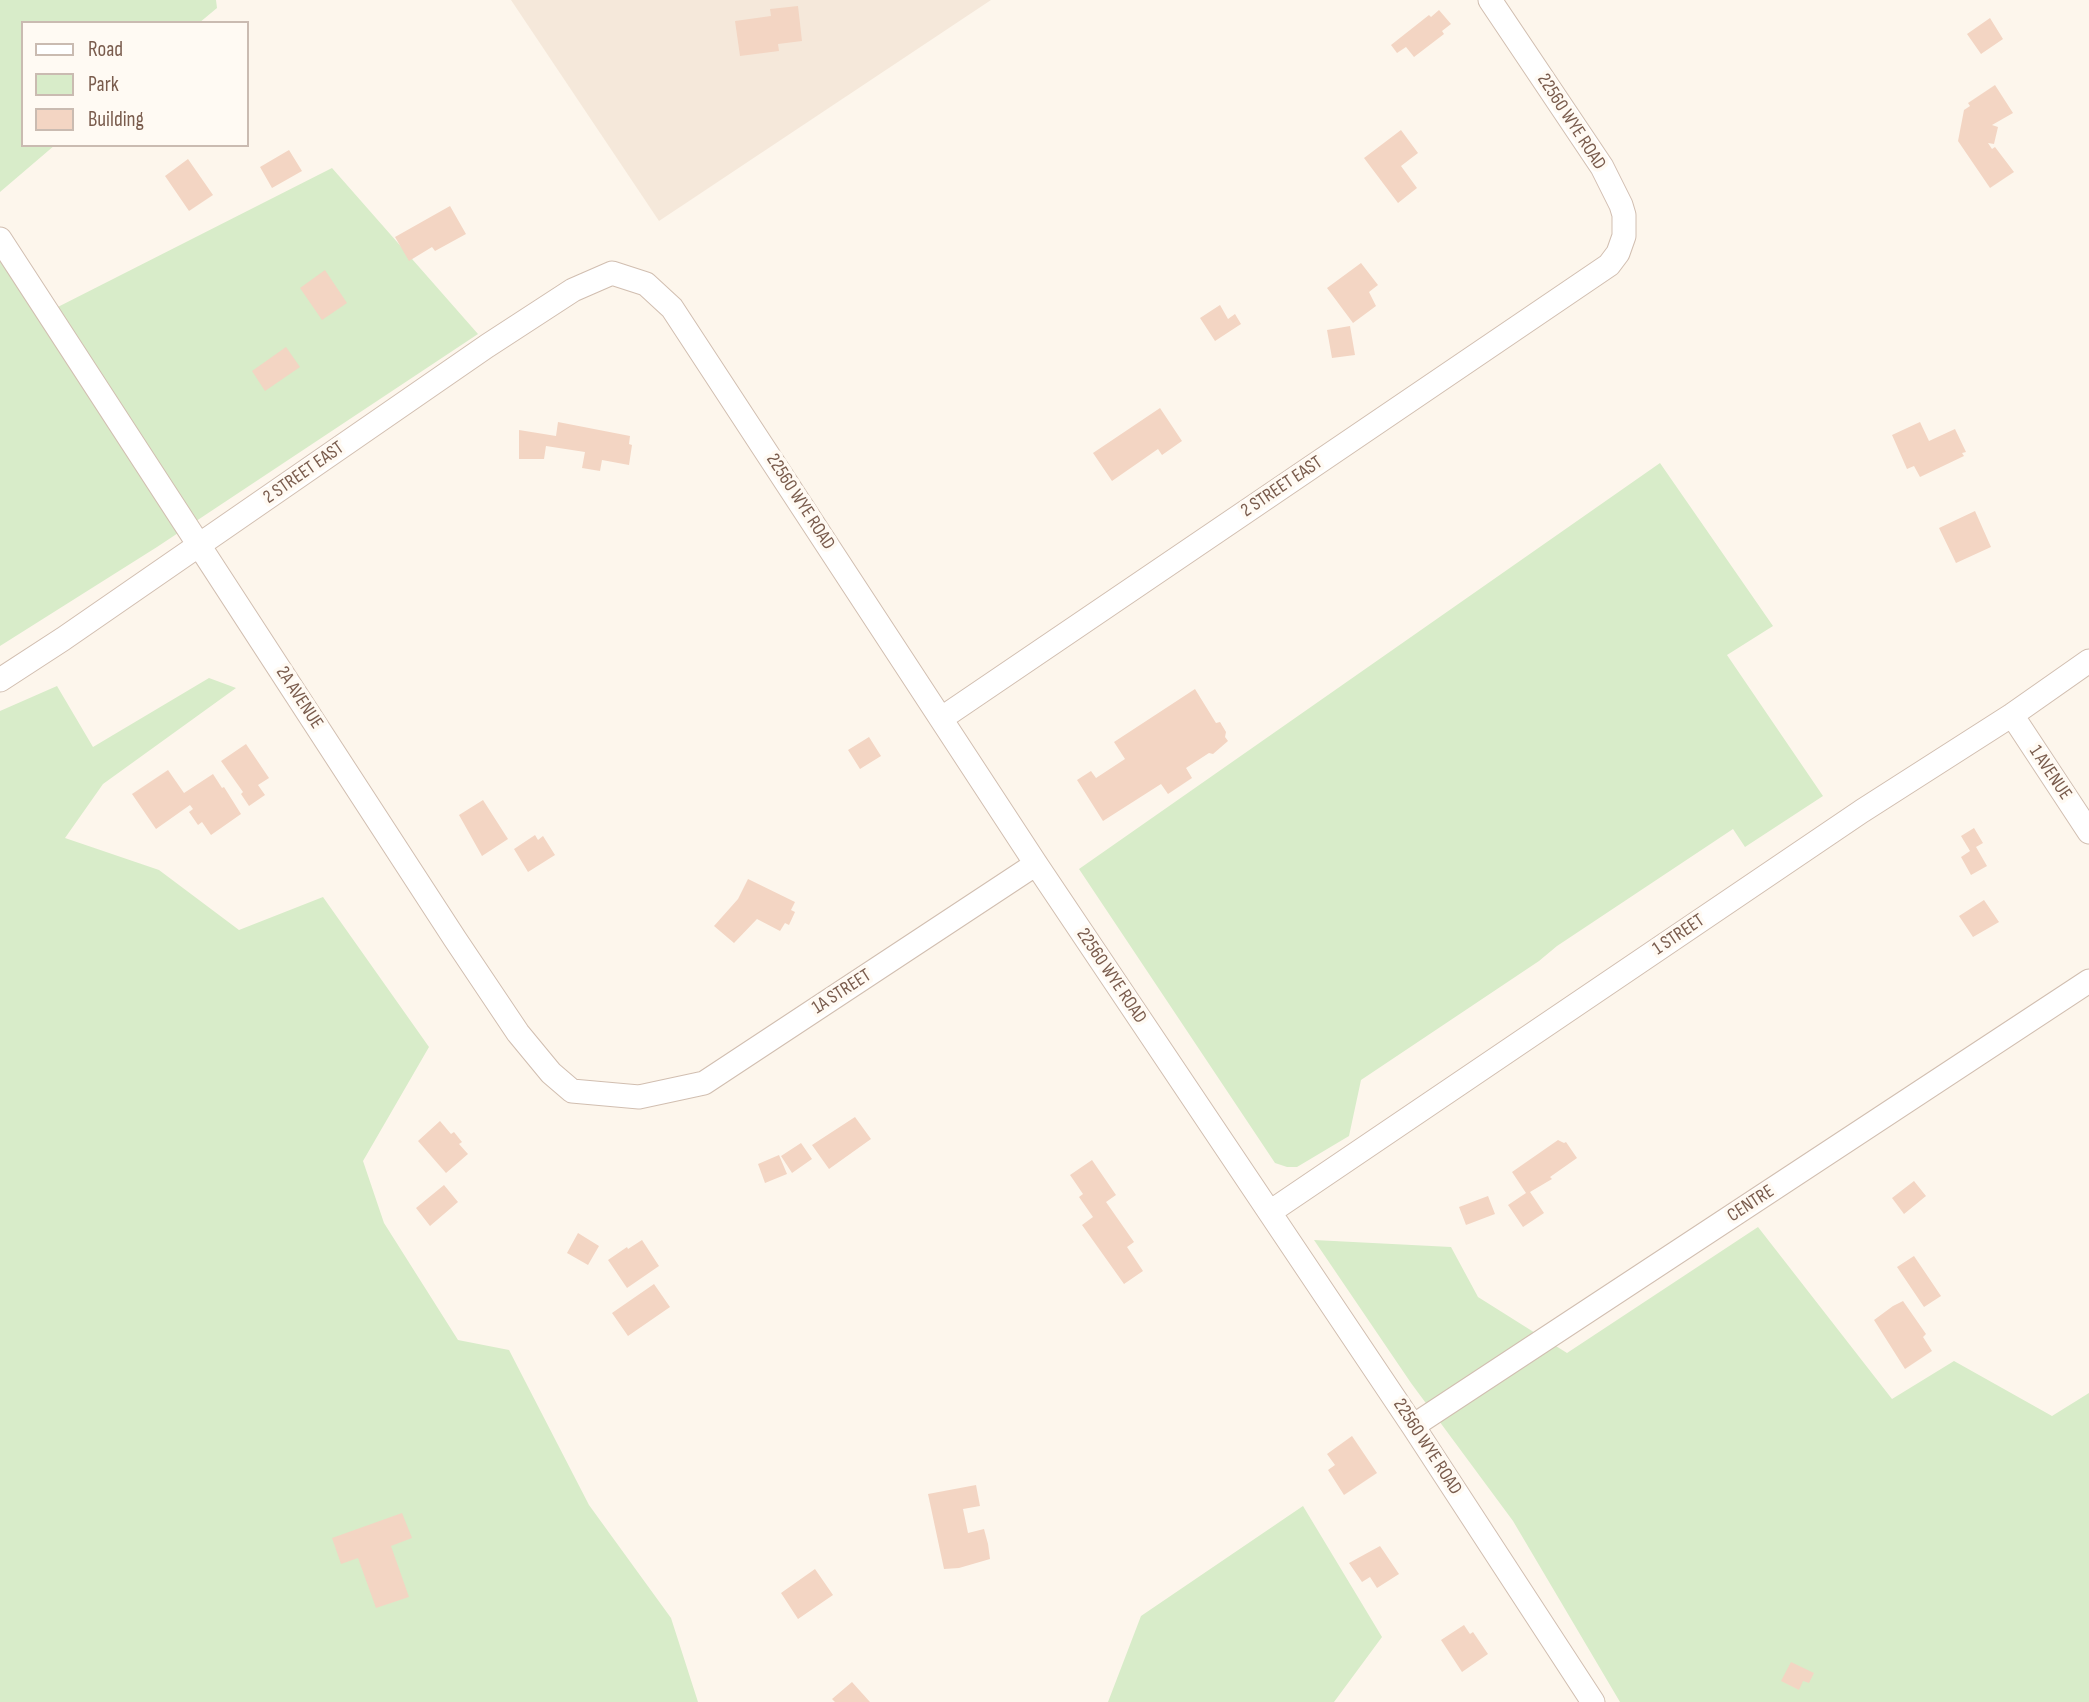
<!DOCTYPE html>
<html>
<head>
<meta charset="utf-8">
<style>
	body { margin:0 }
	#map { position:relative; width:2089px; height:1702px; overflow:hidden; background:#fdf6ec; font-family:"Sofia Sans Condensed",sans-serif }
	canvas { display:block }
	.legend { position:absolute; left:21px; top:21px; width:228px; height:126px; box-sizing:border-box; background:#fffaf3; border:2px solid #cabbb1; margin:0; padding:9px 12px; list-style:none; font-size:21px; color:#7a5c4d }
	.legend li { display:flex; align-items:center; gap:14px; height:35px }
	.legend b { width:35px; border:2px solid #cabbb1 }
</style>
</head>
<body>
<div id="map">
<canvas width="2089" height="1702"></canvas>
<ul class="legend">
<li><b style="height:9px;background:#fff"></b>Road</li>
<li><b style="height:19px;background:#d8ecc9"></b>Park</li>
<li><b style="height:19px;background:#f3d5c3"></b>Building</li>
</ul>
</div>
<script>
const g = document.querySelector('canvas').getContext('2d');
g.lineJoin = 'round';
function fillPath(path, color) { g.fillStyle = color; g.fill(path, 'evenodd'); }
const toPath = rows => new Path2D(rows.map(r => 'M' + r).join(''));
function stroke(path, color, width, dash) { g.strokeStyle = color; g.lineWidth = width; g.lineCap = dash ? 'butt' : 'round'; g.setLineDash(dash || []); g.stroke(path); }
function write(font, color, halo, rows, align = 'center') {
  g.font = font + ' "Sofia Sans Condensed",sans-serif'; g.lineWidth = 7; g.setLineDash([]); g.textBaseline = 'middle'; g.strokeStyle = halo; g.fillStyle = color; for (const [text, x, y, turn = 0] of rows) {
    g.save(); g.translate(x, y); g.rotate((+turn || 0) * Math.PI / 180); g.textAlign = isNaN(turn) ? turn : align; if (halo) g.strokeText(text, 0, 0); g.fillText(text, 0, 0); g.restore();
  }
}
fillPath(toPath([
	[511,0,991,0,659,221]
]), '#f5e8da');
fillPath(toPath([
	[0,0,216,0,217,8,199,23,23,23,23,145,55,145,0,192],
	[332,168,478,334,157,547,0,646,0,259,44,314],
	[1660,463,1773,626,1727,655,1823,796,1745,847,1733,829,1557,946,1539,961,1361,1080,1349,1136,1297,1167,1287,1167,1275,1163,1079,869],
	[209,678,236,688,103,784,65,838,159,870,239,930,323,897,429,1047,363,1161,384,1223,458,1340,509,1350,589,1505,671,1618,698,1702,0,1702,0,711,57,686,93,747],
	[1758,1227,1892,1399,1954,1361,2052,1416,2089,1393,2089,1702,1620,1702,1513,1521,1411,1383,1314,1240,1451,1247,1478,1297,1567,1353],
	[1303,1506,1382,1637,1334,1702,1108,1702,1141,1616]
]), '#d8ecc9');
fillPath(toPath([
	[798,6,802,41,778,44,779,51,740,56,735,21,771,16,770,9],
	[1439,10,1451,24,1442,31,1444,34,1414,57,1406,47,1397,53,1391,45,1429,15,1431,17],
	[1990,18,2003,39,1981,54,1967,34],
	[1995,85,2013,113,1992,125,1998,127,1994,144,1988,143,1992,149,1995,147,2014,172,1990,188,1958,141,1964,110,1970,106,1968,103],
	[1401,130,1418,153,1401,166,1417,188,1398,203,1364,158],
	[289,150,302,171,272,188,260,167],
	[188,159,213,195,189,211,165,176],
	[450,206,466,234,435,251,432,247,409,261,395,237],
	[1361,263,1378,285,1369,292,1376,306,1353,323,1327,288],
	[325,270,347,303,322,320,300,288],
	[1220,305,1228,319,1235,314,1241,324,1215,341,1200,318],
	[1350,326,1355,355,1332,358,1327,330],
	[286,347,300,367,265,391,252,371],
	[1160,408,1182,441,1162,455,1158,449,1112,481,1093,453],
	[558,422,630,436,629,444,632,445,629,465,602,460,600,471,582,468,585,452,546,446,544,459,519,459,519,430,556,436],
	[1920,422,1929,441,1955,429,1966,452,1962,453,1964,456,1920,477,1914,466,1907,469,1892,435],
	[1975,511,1991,547,1956,563,1939,528],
	[1195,689,1216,723,1220,722,1226,732,1225,737,1228,741,1213,754,1209,753,1186,768,1192,778,1168,794,1161,784,1103,821,1077,780,1091,771,1096,778,1125,759,1114,742],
	[869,737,881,756,860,769,848,750],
	[246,744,269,778,258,785,265,795,249,806,241,794,243,792,221,761],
	[168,770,184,793,213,774,222,788,224,787,241,814,211,835,202,822,198,825,189,812,193,809,190,805,156,829,132,794],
	[483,800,508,839,482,856,459,815],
	[1974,828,1983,843,1976,847,1987,866,1971,875,1961,857,1970,851,1961,836],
	[535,835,538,840,543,836,555,855,528,872,514,849],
	[748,879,795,902,791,910,795,912,789,925,785,923,780,931,757,919,734,943,714,926,738,899],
	[1984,900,1999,922,1973,937,1959,916],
	[855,1117,871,1139,829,1169,812,1145],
	[440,1121,451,1134,454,1132,462,1142,459,1144,468,1154,446,1173,418,1141],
	[1558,1140,1564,1143,1566,1142,1577,1158,1550,1177,1552,1179,1530,1192,1544,1213,1523,1227,1508,1205,1526,1193,1512,1172],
	[801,1143,812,1159,792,1173,781,1156],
	[779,1155,787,1174,765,1183,758,1164],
	[1092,1160,1116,1195,1106,1202,1134,1242,1127,1247,1143,1271,1124,1284,1082,1225,1093,1217,1079,1197,1083,1194,1070,1175],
	[1914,1181,1926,1196,1904,1214,1892,1198],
	[444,1185,458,1202,430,1226,416,1208],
	[1488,1196,1495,1214,1466,1225,1459,1207],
	[578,1233,599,1246,588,1265,567,1253],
	[642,1240,659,1266,627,1288,608,1260,627,1247,628,1249],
	[1914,1256,1941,1296,1924,1307,1897,1267],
	[654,1284,670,1307,628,1336,612,1313],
	[1903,1301,1926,1334,1923,1337,1932,1351,1905,1369,1874,1320,1893,1306],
	[1352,1436,1377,1473,1344,1495,1328,1470,1335,1465,1327,1454],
	[976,1485,980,1506,963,1509,968,1533,984,1529,988,1544,990,1559,959,1568,944,1569,928,1494],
	[402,1513,412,1538,391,1546,409,1597,376,1608,358,1558,341,1564,332,1538],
	[1380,1546,1399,1574,1377,1588,1370,1577,1362,1582,1349,1563],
	[815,1569,833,1595,798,1619,781,1593],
	[1464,1625,1470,1634,1473,1632,1488,1654,1462,1672,1441,1640],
	[1791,1662,1814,1673,1809,1683,1803,1681,1799,1690,1781,1681],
	[852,1682,870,1702,835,1702,832,1699]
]), '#f3d5c3');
const street = toPath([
	[0,239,455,939,518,1033,551,1073,572,1091,639,1097,704,1083,1036,864],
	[0,680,63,639,487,346,573,290,612,273,646,284,672,308,1036,864,1413,1426,1593,1702],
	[2012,715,2089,832],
	[942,718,1609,265,1618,253,1624,236,1624,215,1621,205,1602,167,1490,0],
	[1270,1212,1862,811,2012,715,2089,661],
	[1413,1426,2089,981]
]);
stroke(street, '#d1beb0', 25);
stroke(street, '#fff', 23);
write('19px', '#7a5c4d', '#fffaf3', [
	["22560 WYE ROAD",1571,122,57],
	["2 STREET EAST",304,473,-35],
	["2 STREET EAST",1282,487,-34],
	["22560 WYE ROAD",800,502,57],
	["2A AVENUE",299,698,57],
	["1 AVENUE",2050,773,56],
	["1 STREET",1679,935,-34],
	["22560 WYE ROAD",1111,976,56],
	["1A STREET",842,992,-33],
	["CENTRE",1751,1204,-33],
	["22560 WYE ROAD",1427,1447,57]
]);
</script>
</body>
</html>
